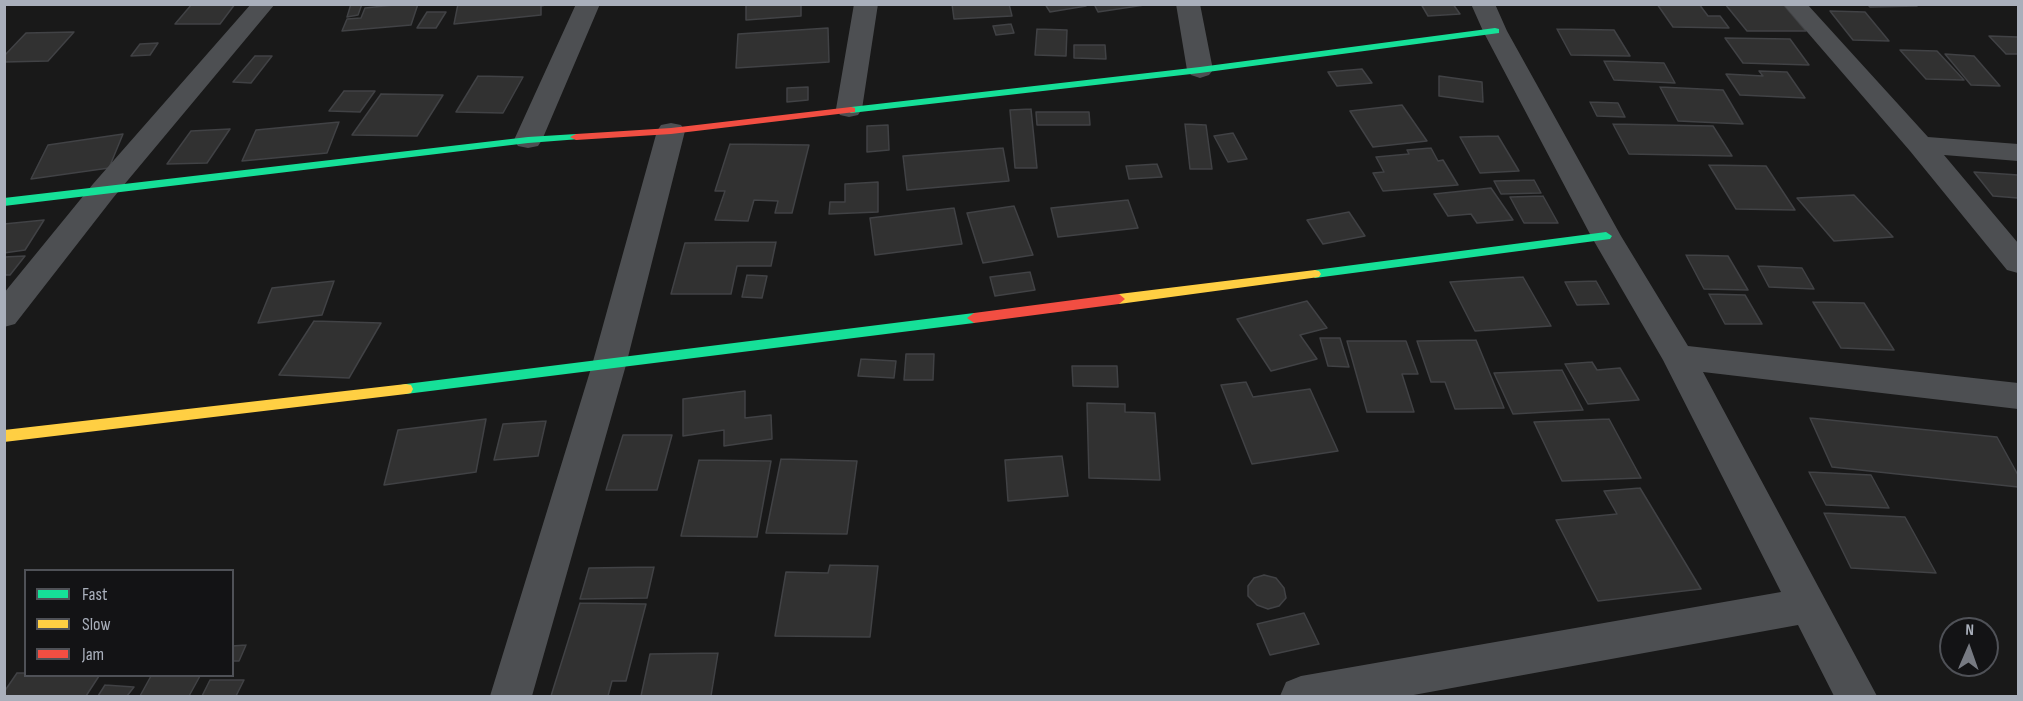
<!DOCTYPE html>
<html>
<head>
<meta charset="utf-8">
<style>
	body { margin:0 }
	#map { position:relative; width:2023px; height:701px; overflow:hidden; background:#191919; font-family:"Sofia Sans Condensed",sans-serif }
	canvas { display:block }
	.frame { position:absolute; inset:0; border:6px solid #a9afbb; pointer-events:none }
	.legend { position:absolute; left:24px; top:569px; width:210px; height:108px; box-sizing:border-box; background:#131315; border:2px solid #4f5157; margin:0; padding:8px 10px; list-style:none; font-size:18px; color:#a9afbb }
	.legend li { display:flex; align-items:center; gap:12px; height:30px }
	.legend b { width:30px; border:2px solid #4f5157 }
	.north { position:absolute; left:1939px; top:617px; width:60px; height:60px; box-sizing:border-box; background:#131315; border:2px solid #4f5157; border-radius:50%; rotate:2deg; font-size:16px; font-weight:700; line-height:24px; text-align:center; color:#a9afbb }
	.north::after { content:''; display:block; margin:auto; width:21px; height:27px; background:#777a82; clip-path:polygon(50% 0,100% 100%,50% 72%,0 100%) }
</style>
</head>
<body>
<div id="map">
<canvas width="2023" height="701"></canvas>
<div class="frame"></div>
<ul class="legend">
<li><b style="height:8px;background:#16e098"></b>Fast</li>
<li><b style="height:8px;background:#ffcf43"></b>Slow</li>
<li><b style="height:8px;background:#f24e42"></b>Jam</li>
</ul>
<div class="north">N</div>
</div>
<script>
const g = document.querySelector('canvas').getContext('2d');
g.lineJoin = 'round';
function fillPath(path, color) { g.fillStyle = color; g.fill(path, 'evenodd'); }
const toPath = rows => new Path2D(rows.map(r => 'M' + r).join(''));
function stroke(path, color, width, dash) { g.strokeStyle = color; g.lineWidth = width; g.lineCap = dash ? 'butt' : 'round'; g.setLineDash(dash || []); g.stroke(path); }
const building = toPath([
	[192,4,235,4,220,24,175,24,192,4],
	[351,4,362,4,358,15,347,17,351,4],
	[403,4,418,4,411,25,342,31,347,19,361,18,365,8,403,4],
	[458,4,550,4,541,6,541,15,454,24,458,4],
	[746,4,801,4,801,16,746,20,746,4],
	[952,4,1009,4,1012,16,954,19,952,4],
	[1045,4,1086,4,1086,6,1050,12,1045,4],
	[1094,4,1151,4,1098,12,1094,4],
	[1421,4,1453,4,1460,14,1428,16,1421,4],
	[1657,4,1699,4,1708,16,1720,16,1729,28,1673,27,1657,4],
	[1725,4,1783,4,1806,31,1747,31,1725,4],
	[1867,4,1915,4,1917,6,1870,7,1867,4],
	[1830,11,1865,12,1889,41,1853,40,1830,11],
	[427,12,446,12,436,28,417,28,427,12],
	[1011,24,1014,33,996,35,993,26,1011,24],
	[828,28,829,62,736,68,738,34,828,28],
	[1037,29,1067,30,1066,56,1035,55,1037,29],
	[1557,29,1614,30,1630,56,1571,55,1557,29],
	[74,32,48,61,4,62,4,56,26,33,74,32],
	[1989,36,2018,37,2018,54,2006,54,1989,36],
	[1725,38,1790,39,1809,65,1743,63,1725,38],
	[158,43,150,55,131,56,140,44,158,43],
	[1074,45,1105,45,1106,59,1074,58,1074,45],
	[1900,50,1937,51,1964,80,1926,79,1900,50],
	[1945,54,1974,56,2000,86,1971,85,1945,54],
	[255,56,272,56,251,83,233,82,255,56],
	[1604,61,1664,63,1675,83,1614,80,1604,61],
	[1362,69,1372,83,1337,86,1328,72,1362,69],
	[1759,71,1787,72,1805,98,1740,95,1726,74,1763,76,1759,71],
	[478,76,523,77,503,113,456,112,478,76],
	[1439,76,1482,82,1483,102,1439,96,1439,76],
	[808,87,808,100,787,102,787,88,808,87],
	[1660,87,1723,90,1743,124,1678,121,1660,87],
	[344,91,375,91,360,112,329,111,344,91],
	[381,94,443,95,417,136,352,135,381,94],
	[1590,102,1618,103,1625,117,1597,116,1590,102],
	[1402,105,1427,141,1373,147,1350,111,1402,105],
	[1031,109,1037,168,1015,168,1010,110,1031,109],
	[1036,112,1089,112,1090,125,1037,125,1036,112],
	[339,122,327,153,242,161,256,130,339,122],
	[1185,124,1206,125,1212,169,1190,169,1185,124],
	[1613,124,1713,126,1732,156,1629,154,1613,124],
	[888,125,889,150,867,152,867,126,888,125],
	[230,129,207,163,167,164,191,131,230,129],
	[1233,133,1247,159,1228,162,1214,136,1233,133],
	[123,134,109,168,31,179,48,145,123,134],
	[1498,136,1519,171,1480,173,1460,137,1498,136],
	[730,144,809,145,792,213,775,213,778,201,754,200,748,221,715,220,725,191,715,191,730,144],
	[1003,148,1009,181,907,190,903,156,1003,148],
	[1431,148,1438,161,1443,160,1458,185,1383,191,1373,173,1384,172,1376,157,1409,154,1407,150,1431,148],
	[1157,164,1162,177,1129,179,1126,166,1157,164],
	[1709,165,1766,166,1795,210,1736,209,1709,165],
	[1974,172,2018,175,2018,198,1993,196,1974,172],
	[1534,180,1541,193,1501,194,1494,181,1534,180],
	[878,182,878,212,829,214,830,202,845,202,845,184,878,182],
	[1491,188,1513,220,1477,223,1471,214,1448,216,1434,194,1491,188],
	[1854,195,1893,237,1834,241,1797,198,1854,195],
	[1543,196,1558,223,1524,223,1510,197,1543,196],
	[1128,200,1138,228,1058,237,1051,208,1128,200],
	[1014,206,1033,255,983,263,967,213,1014,206],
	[954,208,962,244,875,255,870,218,954,208],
	[1349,212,1365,236,1323,244,1307,220,1349,212],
	[44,220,25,250,4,253,4,224,44,220],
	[776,242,771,266,737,266,731,294,671,294,685,243,776,242],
	[1686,255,1728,256,1748,290,1704,289,1686,255],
	[25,256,10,275,4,275,4,257,25,256],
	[1758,266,1802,268,1814,289,1769,287,1758,266],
	[1030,272,1035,290,995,296,990,277,1030,272],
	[747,275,767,276,762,298,742,297,747,275],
	[1523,277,1551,326,1475,331,1450,282,1523,277],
	[334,281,322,315,258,323,272,288,334,281],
	[1596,281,1609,304,1577,305,1565,282,1596,281],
	[1709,294,1745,295,1762,324,1725,324,1709,294],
	[1307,301,1327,328,1300,335,1317,359,1271,371,1237,319,1307,301],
	[1813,302,1864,303,1894,350,1841,348,1813,302],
	[314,321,381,323,349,378,279,375,314,321],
	[1320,338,1340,338,1349,367,1328,366,1320,338],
	[1476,340,1504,408,1455,409,1445,382,1431,382,1417,341,1476,340],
	[1347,341,1406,341,1418,374,1402,374,1414,412,1367,412,1347,341],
	[906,354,934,354,933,380,904,380,906,354],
	[861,359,896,361,894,378,858,376,861,359],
	[1592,362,1597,370,1620,368,1639,400,1588,404,1565,364,1592,362],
	[1072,366,1117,366,1118,387,1073,386,1072,366],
	[1562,370,1583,410,1513,414,1494,373,1562,370],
	[1246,382,1253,397,1310,389,1338,451,1252,464,1221,385,1246,382],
	[745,391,745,418,771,415,772,439,724,446,724,430,683,436,683,399,745,391],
	[1087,403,1125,404,1125,412,1155,413,1160,480,1089,478,1087,403],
	[1810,418,1997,437,2018,475,2018,487,1832,467,1810,418],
	[486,419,476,472,384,485,398,430,486,419],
	[1609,419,1641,478,1562,481,1534,422,1609,419],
	[546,421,538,456,494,460,503,424,546,421],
	[623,435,672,435,657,490,606,490,623,435],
	[1062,456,1068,496,1008,501,1005,460,1062,456],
	[781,459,857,461,847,534,766,533,781,459],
	[699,460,771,461,757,537,681,536,699,460],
	[1809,472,1871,475,1889,508,1826,505,1809,472],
	[1640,488,1701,589,1598,601,1556,520,1617,514,1604,491,1640,488],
	[1824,513,1905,517,1936,573,1851,568,1824,513],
	[830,565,878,566,870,637,775,636,786,572,828,573,830,565],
	[654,567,647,598,580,599,589,568,654,567],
	[1264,575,1276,578,1284,588,1286,598,1279,606,1268,609,1257,605,1248,596,1248,586,1254,578,1264,575],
	[580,603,646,604,626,681,612,681,608,696,551,696,580,603],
	[1304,613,1319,644,1270,655,1257,624,1304,613],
	[246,645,239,661,232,661,232,646,246,645],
	[718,653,711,696,641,696,650,654,718,653],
	[17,673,26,673,26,676,99,676,86,696,4,696,4,692,17,673],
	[151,676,200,676,189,696,140,696,151,676],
	[210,680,244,680,236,696,202,696,210,680],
	[105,685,134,687,127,696,98,696,105,685]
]);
fillPath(building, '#313131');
stroke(building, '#414245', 1.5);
fillPath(toPath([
	[251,4,275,4,113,198,15,324,4,327,4,293,93,184,251,4],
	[576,4,600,4,542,140,538,146,528,148,518,146,514,140,576,4],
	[854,4,878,4,862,109,858,115,849,117,840,115,836,109,854,4],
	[1176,4,1200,4,1213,70,1209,75,1200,78,1191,75,1187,70,1176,4],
	[1471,4,1495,4,1507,31,1621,236,1688,346,2018,383,2018,409,1703,372,1877,696,1834,696,1798,625,1408,696,1280,696,1286,682,1301,676,1781,592,1663,360,1591,236,1483,31,1471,4],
	[1783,4,1807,4,1928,137,2018,144,2018,161,1944,155,2018,243,2018,273,2007,270,1910,151,1783,4],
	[671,123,681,125,685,131,626,365,532,696,490,696,592,365,657,131,661,125,671,123]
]), '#4d4f52');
fillPath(toPath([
	[1495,28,1499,29,1499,33,1200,73,851,113,846,110,851,107,1200,67,1495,28],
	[576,134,580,135,580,139,528,143,4,206,4,198,528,137,576,134],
	[1606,232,1612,236,1610,239,1315,278,1309,274,1315,270,1606,232],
	[974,313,981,318,974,323,406,394,401,393,399,389,401,385,406,384,974,313]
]), '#16e098');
fillPath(toPath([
	[1315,270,1319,271,1321,274,1319,277,1119,304,1113,299,1119,294,1315,270],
	[406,384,411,385,413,389,411,393,406,394,4,442,4,430,406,384]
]), '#ffcf43');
fillPath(toPath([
	[851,107,855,108,855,112,671,134,576,140,570,137,576,134,671,128,851,107],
	[1119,294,1125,299,1119,304,974,323,967,318,974,313,1119,294]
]), '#f24e42');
</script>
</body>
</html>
